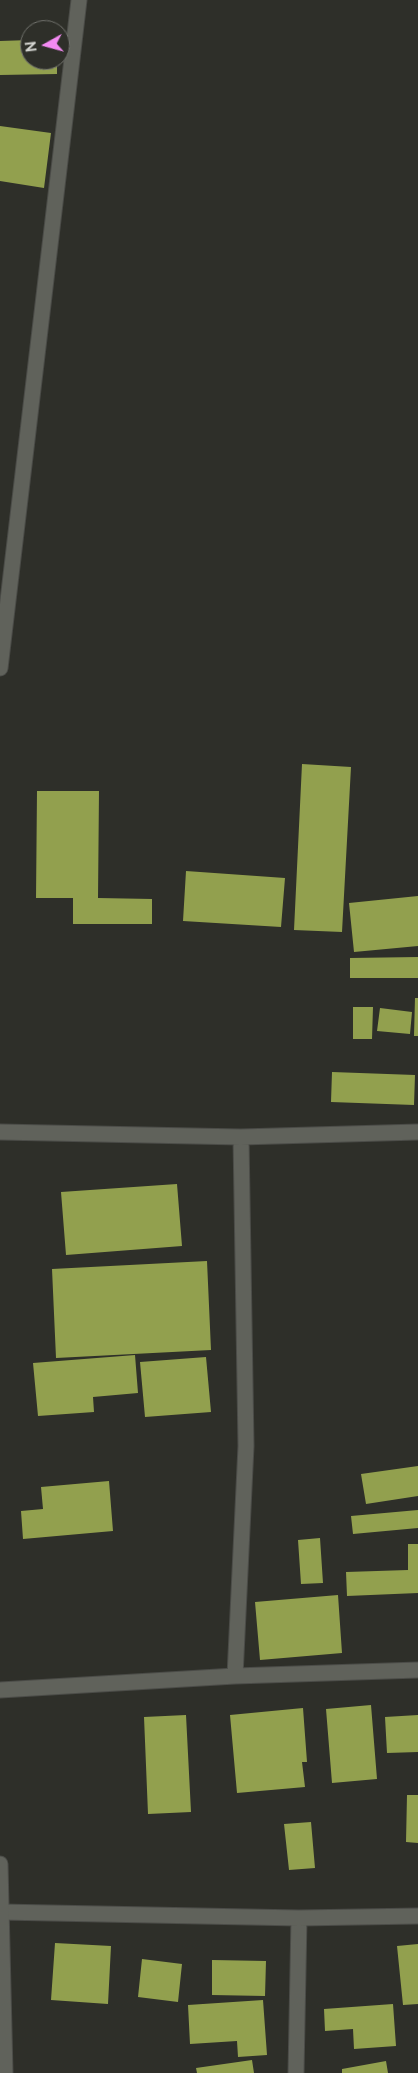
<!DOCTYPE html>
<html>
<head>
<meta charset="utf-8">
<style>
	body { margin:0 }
	#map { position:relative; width:418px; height:2073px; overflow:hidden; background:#2e2f29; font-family:Raleway,sans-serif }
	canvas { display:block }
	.north { position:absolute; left:20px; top:20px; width:50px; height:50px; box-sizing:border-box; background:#2e2f29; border:1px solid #71726d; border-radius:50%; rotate:263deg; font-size:14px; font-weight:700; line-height:20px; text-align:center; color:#d5d6d2 }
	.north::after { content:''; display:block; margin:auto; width:18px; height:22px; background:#f38af2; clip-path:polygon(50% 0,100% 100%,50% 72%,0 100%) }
</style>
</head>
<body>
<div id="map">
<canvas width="418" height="2073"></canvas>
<div class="north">N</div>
</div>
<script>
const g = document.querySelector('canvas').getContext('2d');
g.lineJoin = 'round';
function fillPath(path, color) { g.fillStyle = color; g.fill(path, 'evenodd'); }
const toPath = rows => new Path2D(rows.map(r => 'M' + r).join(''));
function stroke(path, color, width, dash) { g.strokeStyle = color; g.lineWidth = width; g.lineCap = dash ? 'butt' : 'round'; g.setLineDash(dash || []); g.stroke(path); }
fillPath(toPath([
	[30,40,30,60,57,60,57,74,0,75,0,41],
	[0,126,51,133,44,188,0,181],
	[302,764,351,767,342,932,294,930],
	[37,791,99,791,98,898,152,899,152,924,73,924,73,898,36,898],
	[186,871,285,878,281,927,183,921],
	[418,896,418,946,354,952,349,903],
	[418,957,418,978,350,978,350,958],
	[415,998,418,998,418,1036,414,1036],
	[353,1007,373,1007,372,1039,353,1039],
	[380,1008,412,1012,410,1034,377,1031],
	[332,1072,415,1075,414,1105,331,1102],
	[177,1184,182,1246,66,1255,61,1192],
	[207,1261,211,1350,56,1358,52,1269],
	[135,1355,138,1393,93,1397,94,1412,38,1416,33,1363],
	[206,1357,211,1412,145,1417,140,1362],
	[418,1466,418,1496,366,1504,361,1474],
	[109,1481,113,1531,23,1539,21,1511,43,1509,41,1487],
	[418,1510,418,1528,353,1534,351,1516],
	[320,1538,323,1583,301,1584,298,1540],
	[408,1544,418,1544,418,1593,347,1596,346,1572,408,1570],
	[338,1595,342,1653,260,1660,255,1602],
	[371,1705,377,1779,332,1783,326,1709],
	[303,1708,307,1762,302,1762,305,1787,237,1793,230,1715],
	[186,1715,191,1812,148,1814,144,1717],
	[418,1715,418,1752,387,1753,385,1717],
	[407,1795,418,1795,418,1843,406,1842],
	[311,1822,315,1868,289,1870,284,1824],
	[55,1943,111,1946,108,2004,51,2000],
	[418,1944,418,2004,403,2005,397,1946],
	[142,1959,182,1964,178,2002,138,1997],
	[212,1960,266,1961,265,1996,212,1995],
	[263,2000,267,2055,238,2057,237,2041,190,2044,188,2005],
	[393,2004,396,2046,354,2049,353,2029,325,2031,324,2009],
	[252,2060,254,2073,197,2073,196,2068],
	[386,2061,388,2073,342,2073,342,2069]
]), '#92a04e');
const minor = toPath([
	[0,1132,241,1137,418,1132],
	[235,1676,246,1446,241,1137],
	[0,1690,235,1676,418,1670],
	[1,1912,299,1918,418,1916],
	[296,2073,299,1918]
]);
const tertiary = toPath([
	[0,668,79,0],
	[0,1864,5,2073]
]);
stroke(minor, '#4b4c48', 17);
stroke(tertiary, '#4b4c48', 17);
stroke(minor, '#60625b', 15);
stroke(tertiary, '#60625b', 15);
</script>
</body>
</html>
